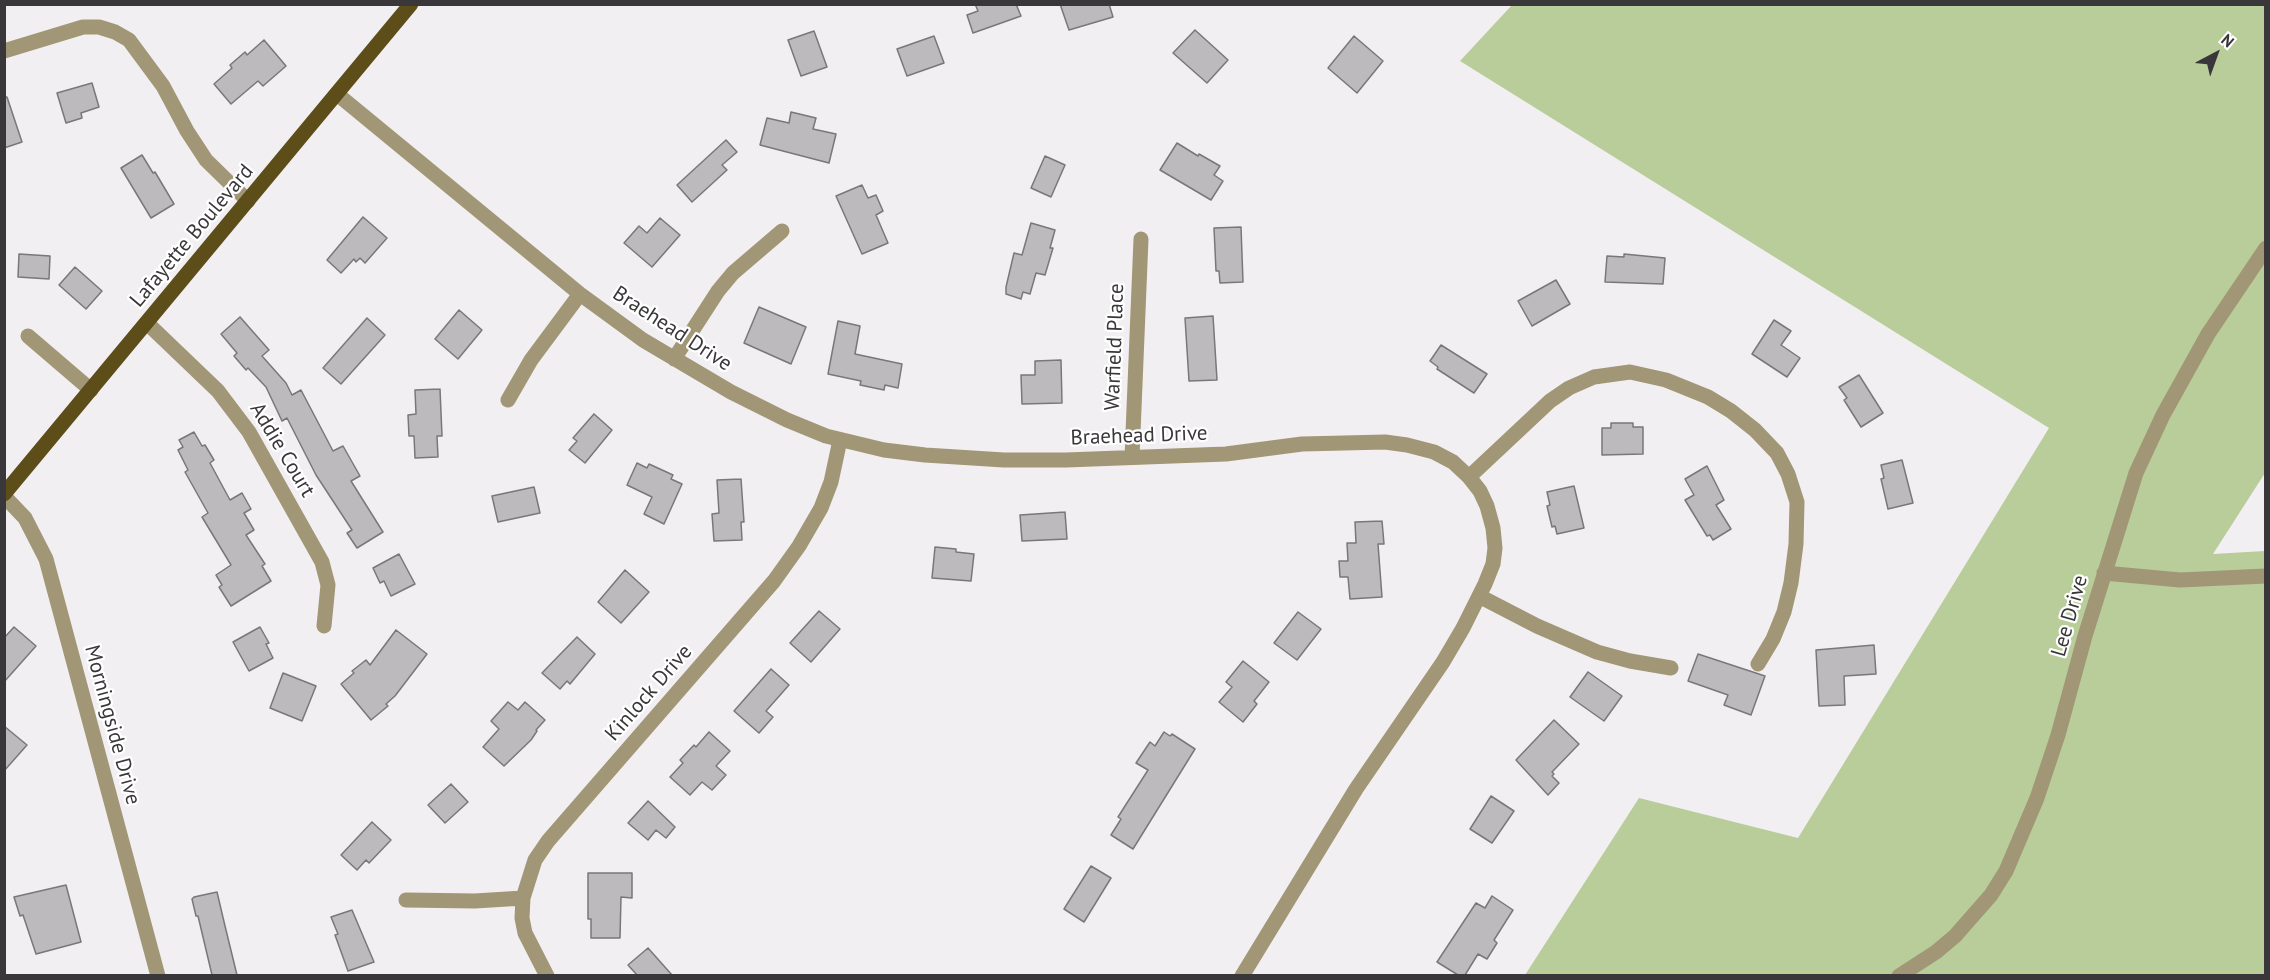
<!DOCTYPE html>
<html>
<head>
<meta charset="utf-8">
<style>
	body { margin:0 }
	#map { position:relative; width:2270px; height:980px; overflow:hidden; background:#f2eff2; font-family:"PT Sans",sans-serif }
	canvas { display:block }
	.frame { position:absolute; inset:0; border:6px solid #393739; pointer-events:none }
	.north { position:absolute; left:2186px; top:24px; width:60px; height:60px; -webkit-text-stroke:4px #fff; paint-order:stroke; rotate:41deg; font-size:16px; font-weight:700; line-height:24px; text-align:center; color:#393739 }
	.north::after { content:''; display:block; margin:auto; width:21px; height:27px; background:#393739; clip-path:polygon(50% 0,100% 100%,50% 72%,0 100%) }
</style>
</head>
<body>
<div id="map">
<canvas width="2270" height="980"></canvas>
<div class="frame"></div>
<div class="north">N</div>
</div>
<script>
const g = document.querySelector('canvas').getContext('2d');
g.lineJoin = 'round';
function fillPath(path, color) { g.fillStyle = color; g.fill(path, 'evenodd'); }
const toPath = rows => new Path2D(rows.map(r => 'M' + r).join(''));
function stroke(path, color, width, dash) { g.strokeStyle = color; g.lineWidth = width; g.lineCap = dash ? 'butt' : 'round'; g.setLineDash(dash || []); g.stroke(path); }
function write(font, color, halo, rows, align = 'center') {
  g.font = font + ' "PT Sans",sans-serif'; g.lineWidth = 4.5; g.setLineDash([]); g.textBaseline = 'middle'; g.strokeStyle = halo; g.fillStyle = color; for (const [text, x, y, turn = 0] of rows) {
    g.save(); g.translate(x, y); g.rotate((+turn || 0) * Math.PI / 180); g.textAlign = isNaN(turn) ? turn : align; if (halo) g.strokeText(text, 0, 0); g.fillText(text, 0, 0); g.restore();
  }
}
fillPath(toPath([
	[1512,5,2265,5,2265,473,2213,554,2265,551,2265,975,1525,975,1639,798,1798,838,2049,428,1460,61]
]), '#b8cd99');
const building = toPath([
	[975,4,1016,4,1021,16,973,33,967,15,978,11,975,4],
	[1060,4,1109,4,1113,17,1069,30,1060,4],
	[1195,30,1228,60,1207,83,1173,53,1195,30],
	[814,31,827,67,801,76,788,40,814,31],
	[934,36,944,63,907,76,897,49,934,36],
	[1354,36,1383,61,1357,93,1328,68,1354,36],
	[264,40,286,66,263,86,258,81,231,104,214,84,232,68,230,65,245,52,247,55,264,40],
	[92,83,99,107,81,113,82,118,66,123,57,93,92,83],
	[4,97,7,97,22,142,4,148,4,97],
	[791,112,816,118,813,129,836,134,829,163,760,145,767,118,789,123,791,112],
	[726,140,737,152,722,165,727,170,692,202,677,185,726,140],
	[1177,143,1198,156,1199,154,1220,166,1214,175,1223,181,1211,200,1160,170,1177,143],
	[142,155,153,173,155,172,174,204,151,218,121,168,142,155],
	[1045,156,1065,165,1051,197,1031,188,1045,156],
	[862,185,868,198,876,195,883,211,876,215,888,243,862,254,836,196,862,185],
	[363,217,387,238,365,263,360,258,356,262,354,259,341,273,327,260,363,217],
	[660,218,680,235,652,267,624,243,639,226,647,233,660,218],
	[1031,223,1055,230,1050,248,1053,248,1045,275,1036,273,1030,294,1023,292,1021,299,1006,294,1006,287,1014,253,1022,255,1031,223],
	[1241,227,1243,282,1220,283,1219,271,1216,271,1214,228,1241,227],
	[19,254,50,256,49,279,18,277,19,254],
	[1624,254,1665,258,1663,284,1605,282,1607,256,1624,257,1624,254],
	[75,267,102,291,86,309,59,285,75,267],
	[1556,280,1570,304,1532,326,1518,301,1556,280],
	[759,307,806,327,791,364,744,343,759,307],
	[459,310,482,330,458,359,435,339,459,310],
	[1213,316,1217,380,1189,381,1185,318,1213,316],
	[240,317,269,350,262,356,286,383,292,395,301,390,333,451,343,446,360,476,351,481,383,532,357,548,347,533,352,530,316,475,287,418,282,421,266,387,248,368,246,370,234,356,237,353,221,334,240,317],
	[367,318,385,335,341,384,323,368,367,318],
	[1774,320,1791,331,1781,345,1800,358,1787,377,1752,354,1774,320],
	[838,321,860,326,855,354,902,364,898,388,885,385,884,390,860,385,861,381,828,374,838,321],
	[1441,345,1487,374,1474,393,1437,369,1438,367,1430,361,1441,345],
	[1061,360,1062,403,1022,404,1021,375,1035,375,1035,361,1061,360],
	[1859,375,1883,413,1861,427,1844,400,1847,398,1839,387,1859,375],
	[440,389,442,436,437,436,438,457,415,458,414,436,409,436,408,415,416,414,415,390,440,389],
	[594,414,612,430,585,463,569,450,577,441,573,438,594,414],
	[1611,423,1633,423,1633,427,1643,427,1643,454,1602,455,1602,428,1611,428,1611,423],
	[194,432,202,446,205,445,214,460,210,463,230,500,242,493,251,509,244,513,254,530,246,535,265,564,262,566,271,581,231,606,219,587,222,585,216,575,231,565,202,517,208,513,185,472,188,470,178,450,183,447,179,440,194,432],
	[1902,460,1913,503,1888,509,1881,479,1884,478,1881,465,1902,460],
	[637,463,647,468,649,464,673,475,671,479,682,484,664,524,644,514,652,497,627,485,637,463],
	[1707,466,1724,500,1716,505,1731,529,1713,540,1710,535,1707,536,1685,500,1694,495,1685,479,1707,466],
	[741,479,744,522,741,522,742,540,714,541,712,514,719,513,717,480,741,479],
	[1574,486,1584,528,1557,534,1555,526,1552,527,1547,506,1550,505,1547,492,1574,486],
	[534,487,540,513,498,522,492,496,534,487],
	[1065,512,1067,539,1022,541,1020,515,1065,512],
	[1382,521,1384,544,1378,544,1382,597,1350,599,1348,577,1340,577,1339,561,1348,561,1347,543,1356,543,1355,522,1382,521],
	[935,547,956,549,956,552,974,554,971,581,932,578,935,547],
	[399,554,415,584,391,596,384,581,380,583,373,568,399,554],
	[625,570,649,592,621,623,598,602,625,570],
	[819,611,840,629,811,662,790,643,819,611],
	[1298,612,1321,629,1297,660,1274,643,1298,612],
	[14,627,36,646,4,682,4,638,14,627],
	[260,627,269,643,266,644,273,658,249,671,233,642,260,627],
	[396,630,427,654,395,696,386,704,388,706,371,720,341,684,354,673,352,671,366,660,370,665,396,630],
	[577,637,595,654,570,684,567,681,560,689,542,673,577,637],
	[1874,645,1876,674,1844,676,1845,705,1819,706,1816,650,1874,645],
	[1698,654,1765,676,1751,715,1724,705,1728,695,1688,681,1698,654],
	[1243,661,1269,682,1254,701,1257,704,1243,722,1219,702,1232,687,1226,682,1243,661],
	[771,669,789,685,766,711,773,717,759,733,734,711,771,669],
	[1588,672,1622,696,1604,721,1570,697,1588,672],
	[283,673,316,686,302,721,270,708,283,673],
	[508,702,518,710,525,702,545,720,536,730,537,731,531,740,504,766,483,747,499,729,491,721,508,702],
	[1554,720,1579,744,1552,772,1554,774,1552,776,1559,783,1548,795,1516,760,1554,720],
	[4,726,27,745,4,771,4,726],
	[709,732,730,751,716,766,726,775,712,790,702,782,690,795,670,777,683,763,680,760,694,745,696,747,709,732],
	[1164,732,1170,736,1172,734,1195,749,1133,849,1111,835,1121,819,1118,817,1148,770,1136,763,1150,742,1155,746,1164,732],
	[451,784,468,802,445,823,428,805,451,784],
	[1491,796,1514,811,1492,843,1470,829,1491,796],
	[648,801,675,827,666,838,656,830,648,840,628,823,648,801],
	[372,822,391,840,369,863,366,860,357,870,341,855,372,822],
	[1091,866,1111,878,1084,922,1064,909,1091,866],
	[588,873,632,873,632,898,621,897,620,938,591,938,591,919,588,919,588,873],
	[66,885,81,942,36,954,23,915,20,916,14,897,66,885],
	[217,892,225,926,237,975,212,975,198,916,196,916,192,899,194,897,217,892],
	[1492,896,1513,910,1494,940,1497,943,1487,959,1478,954,1465,975,1458,975,1437,962,1476,903,1485,908,1492,896],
	[352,910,374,962,348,971,335,935,338,934,331,917,352,910],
	[648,948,672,975,637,975,628,965,648,948]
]);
fillPath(building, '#bcbabd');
stroke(building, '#797779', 1.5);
stroke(toPath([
	[4,51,83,27,99,27,115,32,129,40,163,86,187,131,206,160,248,201],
	[337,94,580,294,643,340,731,392,787,420,826,436,884,450,925,455,1004,460,1066,460,1226,454,1302,444,1385,442,1407,445,1434,452,1453,462,1469,477,1480,491,1487,506,1493,528,1495,548,1493,564,1485,584,1463,628,1443,662,1356,789,1242,976],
	[147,323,218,391,249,432,322,562,328,585,324,626],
	[28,336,91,390],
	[674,359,718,291,733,273,782,231],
	[508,400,531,360,580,294],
	[1132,457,1141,239],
	[1469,477,1550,401,1569,388,1594,377,1630,372,1666,380,1708,397,1731,411,1755,430,1777,453,1788,474,1797,502,1796,544,1791,583,1784,612,1773,639,1758,664],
	[4,496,25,518,46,559,158,976],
	[2104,573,2180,580,2266,576],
	[1479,596,1537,626,1597,652,1630,661,1671,668],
	[406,900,475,901,523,898],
	[547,976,525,933,522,918,523,898,535,860,548,841,774,581,799,546,821,508,831,482,840,440],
	[1899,976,1936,952,1955,936,1991,895,2006,871,2037,798,2058,735,2085,636,2136,473,2163,415,2208,334,2266,248]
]), '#a19675', 15);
stroke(toPath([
	[4,494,411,4]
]), '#5c4d19', 15);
write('21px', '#393739', '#fff', [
	["Lafayette Boulevard",192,236,-50],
	["Braehead Drive",672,329,33],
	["Warfield Place",1115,347,-88],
	["Braehead Drive",1139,436,-2],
	["Addie Court",282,450,59],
	["Lee Drive",2070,616,-74],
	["Kinlock Drive",649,693,-49],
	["Morningside Drive",112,725,75]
]);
</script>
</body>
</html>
